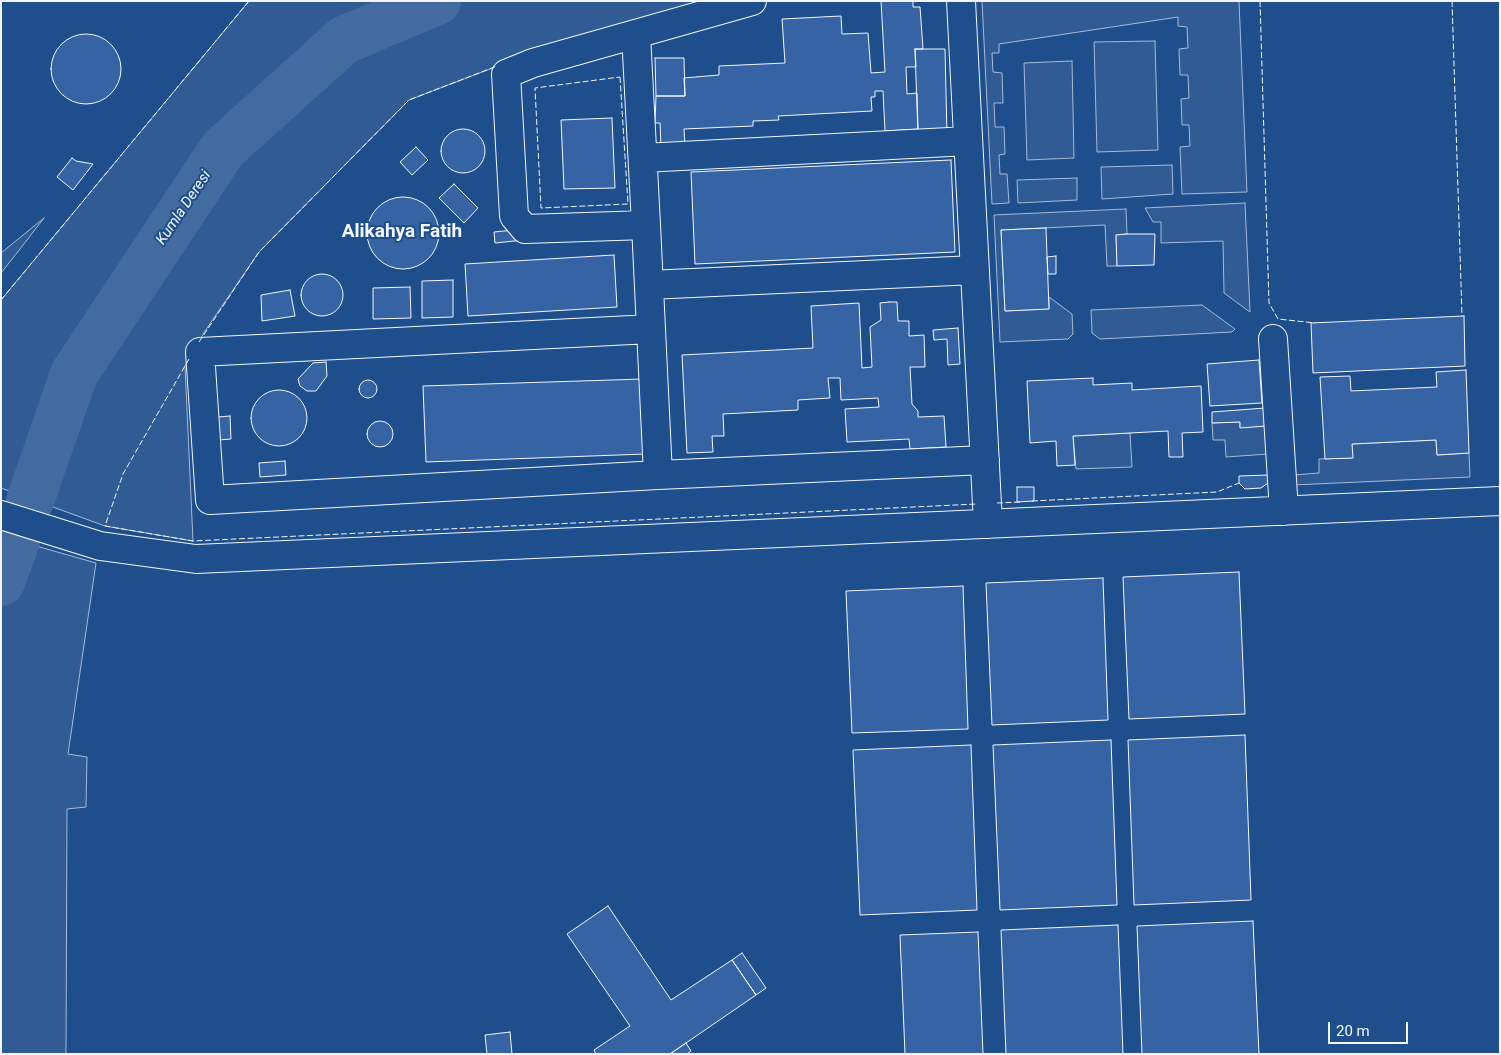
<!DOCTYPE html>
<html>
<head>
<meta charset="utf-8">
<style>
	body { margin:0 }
	#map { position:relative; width:1501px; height:1055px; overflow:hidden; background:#1f4e8c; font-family:Roboto,sans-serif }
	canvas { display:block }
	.frame { position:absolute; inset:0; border:2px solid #f2f6ff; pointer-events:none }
	.scale { position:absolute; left:1328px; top:1022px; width:80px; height:22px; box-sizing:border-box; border:2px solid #f2f6ff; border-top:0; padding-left:6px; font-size:15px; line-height:18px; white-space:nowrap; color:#f2f6ff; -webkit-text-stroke:4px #1f4e8c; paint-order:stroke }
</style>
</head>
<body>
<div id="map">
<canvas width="1501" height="1055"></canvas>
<div class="frame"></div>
<div class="scale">20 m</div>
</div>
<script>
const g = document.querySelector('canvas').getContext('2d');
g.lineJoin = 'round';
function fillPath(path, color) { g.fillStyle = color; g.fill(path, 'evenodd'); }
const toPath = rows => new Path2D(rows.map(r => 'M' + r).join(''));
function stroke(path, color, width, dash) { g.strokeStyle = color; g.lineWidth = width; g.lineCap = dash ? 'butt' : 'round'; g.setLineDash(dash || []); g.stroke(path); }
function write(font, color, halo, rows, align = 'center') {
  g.font = font + ' Roboto,sans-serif'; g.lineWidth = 4; g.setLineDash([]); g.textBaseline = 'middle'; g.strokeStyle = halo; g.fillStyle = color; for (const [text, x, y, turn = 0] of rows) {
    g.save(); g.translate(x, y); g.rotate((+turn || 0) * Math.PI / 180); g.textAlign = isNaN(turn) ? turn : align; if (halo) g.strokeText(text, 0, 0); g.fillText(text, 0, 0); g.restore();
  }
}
const built = toPath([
	[249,1,714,1,532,53,409,100,259,252,205,331,185,366,193,541,105,526,1,488,1,300,249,1],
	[982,1,1239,1,1247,192,1182,194,1180,147,1190,146,1189,125,1182,125,1181,99,1189,98,1188,75,1180,75,1179,49,1188,48,1187,27,1178,26,1178,17,999,44,999,53,992,53,993,72,1002,73,1003,103,994,103,995,127,1004,127,1005,154,999,155,1000,174,1007,174,1009,203,992,204,982,1],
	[1155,41,1158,150,1097,152,1094,42,1155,41],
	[1072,61,1074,158,1027,160,1024,63,1072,61],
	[1172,165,1173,194,1102,199,1101,167,1172,165],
	[1077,178,1077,200,1018,203,1017,180,1077,178],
	[1245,203,1250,312,1224,293,1223,241,1161,243,1161,222,1153,222,1145,208,1245,203],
	[1126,209,1127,234,1116,235,1117,266,1107,266,1105,225,1001,230,1005,311,1049,309,1049,297,1072,314,1073,334,1068,339,1000,342,994,215,1126,209],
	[44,218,20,249,1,273,1,253,44,218],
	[1202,305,1235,329,1232,332,1100,339,1092,333,1091,310,1202,305],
	[1240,422,1240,427,1266,426,1268,454,1226,457,1225,440,1213,440,1212,423,1240,422],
	[1130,433,1132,467,1076,469,1073,436,1130,433],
	[1436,440,1437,455,1469,453,1470,477,1293,485,1293,475,1319,473,1319,459,1352,458,1352,444,1436,440],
	[1,536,96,563,68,754,87,757,86,807,67,809,66,1054,1,1054,1,536]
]);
fillPath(built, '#305b95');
stroke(built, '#a8bbd7', 1);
stroke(toPath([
	[30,501,74,374,223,149,344,40,437,1],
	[1,582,16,541]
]), '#446ba0', 48);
const building = toPath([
	[881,1,913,1,913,7,920,7,923,49,915,49,916,67,906,67,907,94,917,93,918,129,885,131,883,91,875,91,875,97,871,97,872,111,778,116,779,120,753,121,753,126,684,129,685,146,661,147,660,123,655,123,656,96,685,96,684,78,719,75,719,66,785,63,782,19,841,16,842,34,868,33,871,73,885,72,881,1],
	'51 69a35 35 0 1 1 70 0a35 35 0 1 1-70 0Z',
	[915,49,945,49,947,135,918,136,915,49],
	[655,58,684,58,685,96,656,96,655,58],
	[612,118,615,188,564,189,561,120,612,118],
	'441 151a22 22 0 1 1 44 0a22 22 0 1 1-44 0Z',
	[416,147,428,160,412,175,400,162,416,147],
	[72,158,76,161,93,164,73,190,57,177,72,158],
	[951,160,955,252,695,264,691,172,951,160],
	[454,184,478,208,464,223,439,198,454,184],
	'367 233a36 36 0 1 1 72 0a36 36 0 1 1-72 0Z',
	[1046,228,1049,309,1005,311,1001,230,1046,228],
	[514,230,524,240,495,243,494,232,514,230],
	[1127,234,1155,234,1154,265,1117,266,1116,235,1127,234],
	[614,255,617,307,468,316,465,264,614,255],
	[1056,256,1056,274,1048,274,1047,257,1056,256],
	'301 295a21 21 0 1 1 42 0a21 21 0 1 1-42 0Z',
	[453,280,453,317,422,318,422,281,453,280],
	[410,287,411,318,373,319,373,288,410,287],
	[290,290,295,316,262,321,261,295,290,290],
	[889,302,897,302,898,321,909,321,909,336,924,335,925,367,910,367,912,404,918,411,918,417,944,416,946,447,910,449,909,439,847,442,845,409,879,407,878,398,841,400,840,378,828,378,830,398,798,400,798,410,723,414,724,436,712,436,713,452,687,453,682,355,813,348,811,306,859,303,862,368,872,367,870,327,881,320,880,303,889,302],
	[1464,316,1465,366,1313,373,1311,323,1464,316],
	[958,328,960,364,948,365,947,339,934,340,933,330,958,328],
	[1259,360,1262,403,1210,406,1207,364,1259,360],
	[326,362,327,376,316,391,307,391,300,386,298,379,313,363,326,362],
	[1466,370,1469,453,1437,455,1436,440,1352,444,1353,458,1325,459,1320,377,1350,376,1351,391,1437,387,1436,372,1466,370],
	[1093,378,1093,385,1132,383,1132,390,1201,386,1203,432,1182,433,1183,457,1169,457,1168,431,1073,436,1075,465,1057,466,1056,441,1030,443,1027,381,1093,378],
	[643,379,646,454,426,462,423,386,643,379],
	'359 389a9 9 0 1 1 18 0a9 9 0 1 1-18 0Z',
	'251 418a28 28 0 1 1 56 0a28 28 0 1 1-56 0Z',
	[1265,408,1266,426,1240,428,1240,422,1212,423,1212,412,1265,408],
	[230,416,231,439,219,440,218,417,230,416],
	'367 434a13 13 0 1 1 26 0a13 13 0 1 1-26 0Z',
	[285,461,286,475,260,477,259,463,285,461],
	[1268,475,1268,483,1261,488,1245,489,1239,483,1239,476,1268,475],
	[1017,487,1034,487,1034,501,1017,502,1017,487],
	[1239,572,1245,714,1129,719,1123,577,1239,572],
	[1103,578,1108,720,992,725,986,583,1103,578],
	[963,586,968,729,852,733,846,591,963,586],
	[1245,735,1251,900,1134,905,1128,740,1245,735],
	[1111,740,1117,905,1000,910,993,745,1111,740],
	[971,745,977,910,860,915,853,750,971,745],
	[608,906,671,1000,732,960,756,995,670,1054,596,1054,594,1050,630,1026,567,934,608,906],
	[1253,921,1259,1054,1142,1054,1137,926,1253,921],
	[1118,925,1123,1054,1006,1054,1001,930,1118,925],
	[978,932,983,1054,905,1054,900,935,978,932],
	[742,953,766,988,756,995,732,960,742,953],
	[510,1032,512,1054,487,1054,485,1035,510,1032],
	[686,1043,691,1051,687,1054,670,1054,686,1043]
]);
fillPath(building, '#3563a3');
stroke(building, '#f2f6ff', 1);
const minor = toPath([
	[752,1,533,63,506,74,514,216,525,229,646,225,658,475,985,460],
	[961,1,988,524],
	[636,34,646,225],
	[643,158,968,141],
	[649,285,975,270],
	[651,329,200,352,210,500,658,475],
	[1273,339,1284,511],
	[1,515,100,546,196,559,1500,501]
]);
stroke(minor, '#f2f6ff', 30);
stroke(minor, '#1f4e8c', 28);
stroke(toPath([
	[1260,1,1269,303,1278,319,1315,323],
	[1452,1,1462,316],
	[620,77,628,204,541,208,535,88,620,77],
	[1,300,249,1],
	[199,342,259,252,409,100,497,66],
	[189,359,123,474,105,526,193,541,977,504],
	[1032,501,1217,492,1239,483],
	[997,503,1020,502]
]), '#f2f6ff', 1, [6, 2.5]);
write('italic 15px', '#f2f6ff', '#1f4e8c', [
	["Kumla Deresi",184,208,-56]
]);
write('bold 19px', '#f2f6ff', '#1f4e8c', [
	["Alikahya Fatih",402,232]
]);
</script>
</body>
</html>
